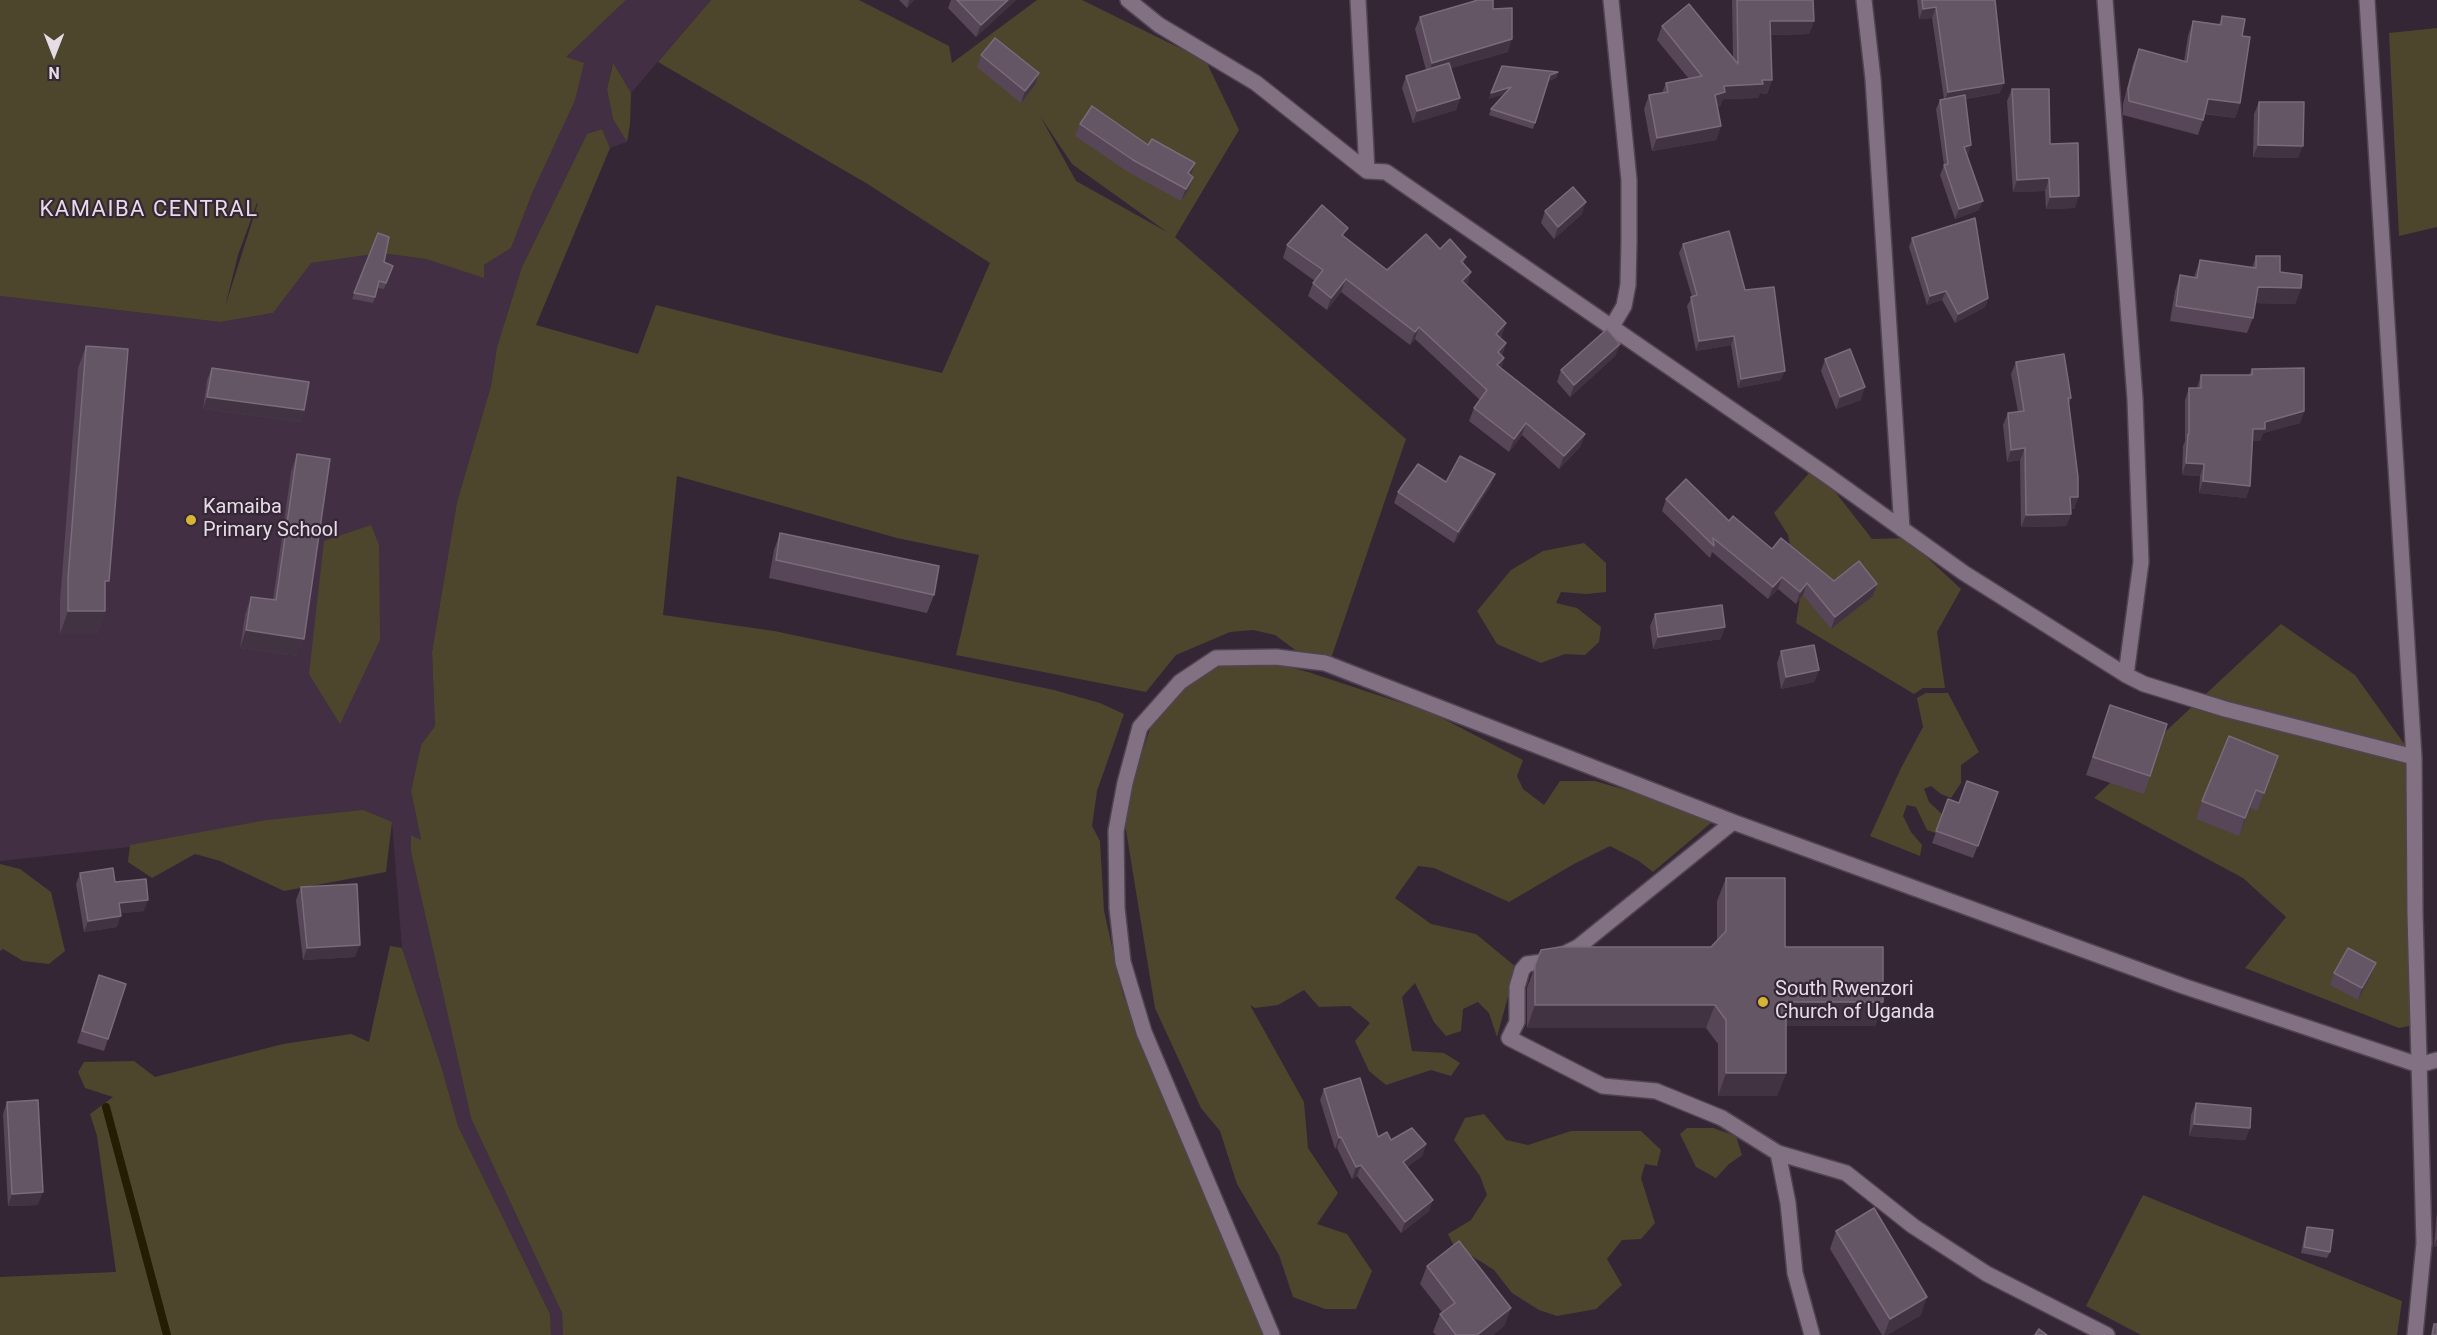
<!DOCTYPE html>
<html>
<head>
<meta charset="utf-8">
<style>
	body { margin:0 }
	#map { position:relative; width:2437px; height:1335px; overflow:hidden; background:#352636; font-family:Roboto,sans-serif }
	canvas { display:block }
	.north { position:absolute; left:24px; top:24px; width:60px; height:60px; -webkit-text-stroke:4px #352636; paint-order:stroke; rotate:180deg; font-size:16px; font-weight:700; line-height:24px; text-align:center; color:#e6dce6 }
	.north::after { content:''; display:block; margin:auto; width:21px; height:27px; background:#e6dce6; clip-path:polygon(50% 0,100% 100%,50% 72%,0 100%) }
</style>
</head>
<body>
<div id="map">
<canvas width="2437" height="1335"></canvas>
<div class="north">N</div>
</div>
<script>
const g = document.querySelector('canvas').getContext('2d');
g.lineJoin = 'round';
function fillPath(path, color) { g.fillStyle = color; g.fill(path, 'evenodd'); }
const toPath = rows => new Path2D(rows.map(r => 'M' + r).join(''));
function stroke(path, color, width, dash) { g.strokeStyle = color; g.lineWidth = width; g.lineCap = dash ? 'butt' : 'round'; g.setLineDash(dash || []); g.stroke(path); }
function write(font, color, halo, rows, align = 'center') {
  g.font = font + ' Roboto,sans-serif'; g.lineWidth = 4.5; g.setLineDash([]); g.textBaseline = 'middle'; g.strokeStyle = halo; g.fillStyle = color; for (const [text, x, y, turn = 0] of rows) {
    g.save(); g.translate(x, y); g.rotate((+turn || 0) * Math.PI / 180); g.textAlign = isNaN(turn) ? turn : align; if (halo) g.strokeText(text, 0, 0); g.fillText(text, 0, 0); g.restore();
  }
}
fillPath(toPath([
	[626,0,711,0,631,93,612,64,607,89,613,119,627,142,610,148,602,129,587,134,522,267,497,347,491,386,457,502,432,652,435,726,421,745,411,791,421,841,411,835,411,852,471,1118,562,1313,563,1335,551,1335,550,1314,458,1126,442,1069,402,948,392,822,362,822,0,861,0,296,220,322,273,313,310,263,381,253,426,259,483,277,484,265,511,248,533,191,565,58]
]), '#422f43');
fillPath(toPath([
	[0,0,626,0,566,57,584,63,575,100,533,191,511,248,484,265,484,278,426,259,381,253,311,263,273,313,220,322,0,296],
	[257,203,258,203,225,307,238,255],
	[711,0,859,0,949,46,952,63,1037,0,1082,0,1206,61,1239,130,1175,237,1406,439,1326,673,1275,635,1253,630,1230,632,1176,655,1146,692,956,655,979,555,897,538,677,476,663,615,774,631,1054,690,1100,703,1124,714,1097,791,1092,826,1100,841,1104,911,1123,995,1271,1335,563,1335,562,1313,471,1118,411,852,411,835,421,840,411,791,421,745,435,726,432,652,457,502,491,386,497,347,522,267,587,134,602,129,610,148,536,325,638,354,656,305,784,337,942,373,990,263,866,183,658,62],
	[1040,116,1072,164,1167,232,1076,181],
	[2437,28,2437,227,2399,236,2389,33],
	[613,63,631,93,630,124,627,142,613,119,607,89],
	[1810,472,1833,489,1872,539,1906,538,1961,589,1937,632,1945,688,1923,688,1914,694,1796,623,1800,597,1788,535,1774,513],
	[371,525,379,545,380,640,340,724,309,674,324,541],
	[1584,543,1606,563,1606,592,1586,594,1561,592,1556,603,1577,608,1601,627,1599,642,1585,655,1565,654,1541,663,1497,644,1477,611,1511,570,1543,551],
	[2281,624,2355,675,2405,745,2417,1015,2414,1025,2399,1028,2245,968,2286,917,2243,878,2094,798],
	[1232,660,1267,661,1308,672,1432,713,1523,760,1517,776,1523,789,1544,805,1560,781,1595,781,1718,817,1653,872,1639,861,1610,846,1574,864,1509,902,1434,868,1418,866,1395,898,1431,924,1476,934,1516,967,1497,1037,1489,1013,1478,1002,1463,1009,1461,1031,1446,1036,1434,1022,1415,983,1402,997,1412,1051,1444,1053,1460,1063,1451,1076,1431,1070,1386,1085,1369,1071,1355,1041,1370,1023,1350,1006,1319,1007,1304,990,1278,1005,1255,1008,1250,1005,1304,1102,1308,1148,1338,1193,1317,1224,1347,1234,1372,1271,1356,1309,1325,1309,1293,1297,1279,1255,1237,1184,1220,1131,1201,1108,1155,1008,1124,818,1141,756,1154,717,1189,682],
	[1926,693,1948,693,1979,752,1961,765,1961,783,1951,798,1941,794,1931,786,1924,789,1929,802,1946,818,1944,836,1927,830,1916,807,1907,805,1903,816,1911,832,1922,845,1920,856,1870,836,1901,768,1923,727,1917,698],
	[363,810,392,822,386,872,284,891,220,861,195,854,152,878,128,862,130,845,267,820],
	[0,864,20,869,51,892,65,951,49,964,23,961,3,949,0,951],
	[390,946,402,948,442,1069,458,1126,550,1314,551,1335,0,1335,0,1277,116,1272,97,1136,90,1114,113,1097,85,1088,78,1072,84,1062,134,1061,155,1077,283,1044,351,1034,369,1042],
	[1484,1114,1506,1140,1528,1145,1571,1131,1641,1131,1661,1150,1657,1166,1645,1164,1641,1178,1655,1223,1641,1239,1622,1240,1607,1259,1622,1285,1596,1309,1557,1316,1539,1310,1512,1293,1494,1270,1453,1244,1448,1234,1471,1220,1487,1195,1480,1176,1454,1140,1465,1118],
	[1687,1128,1713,1128,1736,1136,1742,1155,1729,1164,1716,1178,1696,1167,1680,1134],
	[2143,1195,2402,1301,2397,1335,2141,1335,2086,1306]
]), '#4d462d');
stroke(toPath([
	[106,1107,167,1335]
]), '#241d03', 8);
const minor = toPath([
	[1128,0,1159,25,1256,83,1367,171,1386,172,1828,476,1964,573,2126,675,2144,684,2225,709,2414,757],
	[1358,0,1367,171],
	[1611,0,1629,180,1629,241,1628,285,1624,306,1611,328],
	[1864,0,1873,79,1902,529],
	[2105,0,2135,399,2141,562,2126,675],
	[2367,0,2414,757,2415,914,2424,1243,2415,1335],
	[1733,822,1578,947,1550,961,1527,964,1522,970,1517,987,1517,1022,1509,1038,1603,1086,1656,1091,1722,1118,1778,1153,1846,1173,1913,1226,1987,1274,2107,1335],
	[1778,1153,1788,1203,1795,1273,1812,1335],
	[1272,1335,1144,1032,1123,962,1117,908,1116,831,1125,783,1140,727,1180,682,1216,658,1276,657,1325,663,1733,822,2183,986,2419,1065,2437,1060]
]);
stroke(minor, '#514451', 18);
stroke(minor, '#827183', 15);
fillPath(toPath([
	[899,0,914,0,907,8],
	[951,0,1016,0,976,37,948,8],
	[1732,0,1813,0,1814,21,1809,34,1771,35,1772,80,1767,94,1760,93,1758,98,1723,99,1720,106,1717,107,1721,126,1716,140,1652,151,1644,109,1649,95,1662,93,1666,83,1689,79,1657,40,1662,26,1733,58],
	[1917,0,1995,0,2000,93,1965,99,1968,155,1967,155,1979,210,1955,219,1940,175,1944,165,1936,109,1940,100,1944,99,1932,18,1919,19],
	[1493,9,1508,52,1451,68,1460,98,1456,110,1413,123,1402,88,1406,76,1426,70,1415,29,1420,17],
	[2222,16,2242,36,2240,103,2235,118,2205,114,2198,135,2123,115,2123,104,2133,64,2139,49,2184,61,2188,36,2193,21,2219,24],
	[981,55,1035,85,1021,103,977,67],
	[1558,72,1556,78,1548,81,1533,129,1489,115,1491,109,1504,94,1488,99],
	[2012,89,2050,144,2075,208,2046,209,2045,191,2013,192,2007,101],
	[2259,102,2298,158,2253,157,2254,114],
	[1080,124,1191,175,1189,189,1181,201,1128,172,1075,136],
	[1545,211,1582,214,1554,239,1541,223],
	[378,233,384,262,393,266,384,289,378,288,373,303,352,299],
	[1344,237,1387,270,1440,249,1466,257,1463,264,1466,285,1502,336,1500,337,1506,343,1502,355,1504,358,1501,368,1585,434,1580,447,1559,469,1522,435,1509,452,1469,421,1474,408,1480,400,1415,339,1410,345,1341,292,1327,310,1308,296,1313,283,1315,281,1283,258,1287,245],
	[1912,238,1988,298,1985,307,1955,323,1942,300,1927,305,1909,247],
	[1683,244,1745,290,1781,380,1738,388,1731,345,1696,351,1687,306,1692,297,1679,253],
	[2256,256,2280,272,2301,288,2295,304,2255,303,2253,318,2247,333,2170,321,2175,291,2180,275,2194,277,2200,260,2252,268],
	[1620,344,1615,356,1570,397,1557,382,1561,370],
	[86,346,105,593,105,611,97,634,60,634,60,601,78,368],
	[1825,359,1861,400,1836,409,1821,371],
	[2016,362,2071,398,2068,406,2078,497,2074,509,2070,509,2071,514,2066,526,2021,527,2020,460,2007,462,2003,425,2008,413,2018,412,2011,374],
	[212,368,304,410,300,422,203,409,207,380],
	[2252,369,2304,411,2300,423,2263,433,2260,441,2252,441,2250,486,2246,498,2199,493,2200,476,2182,475,2183,446,2185,441,2185,400,2189,388,2197,388,2201,375,2249,375],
	[297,454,297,656,240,648,245,615,251,597,273,600,291,472],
	[1446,482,1491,485,1454,543,1394,503,1398,492],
	[1666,499,1729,521,1772,549,1834,581,1877,584,1873,596,1831,629,1803,595,1796,604,1778,589,1768,599,1712,552,1710,558,1662,511],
	[780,533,934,595,927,613,769,578,774,550],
	[1655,614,1721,639,1653,649,1650,626],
	[1781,651,1819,670,1814,682,1781,689,1777,663],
	[2110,705,2150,776,2144,794,2086,775],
	[2278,756,2257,811,2250,808,2239,836,2196,819,2202,801],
	[1998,792,1973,858,1932,843,1948,799,1959,803],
	[80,873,115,882,144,911,120,913,117,927,84,932,76,884],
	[1726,878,1785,947,1883,1002,1875,1026,1786,1026,1786,1073,1777,1096,1718,1096,1718,1044,1706,1028,1527,1028,1527,988,1541,950,1711,947,1717,940,1717,901],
	[301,887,355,957,303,960,296,900],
	[2334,973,2371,975,2358,1000,2330,985],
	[99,975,108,1039,104,1051,77,1043],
	[1324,1089,1378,1137,1391,1140,1426,1144,1422,1156,1407,1167,1429,1211,1401,1233,1357,1176,1352,1179,1337,1148,1335,1149,1320,1100],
	[7,1102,38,1205,8,1206,3,1114],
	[2196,1103,2250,1128,2245,1140,2189,1136,2191,1115],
	[2437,1211,2437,1247,2434,1247],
	[2307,1227,2330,1252,2327,1258,2301,1253,2305,1233],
	[1836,1231,1921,1315,1887,1335,1882,1335,1830,1249],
	[1427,1266,1511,1308,1504,1326,1493,1335,1436,1335,1433,1332,1440,1314,1442,1312,1420,1284]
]), '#564657');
fillPath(toPath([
	[909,0,914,0,907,8],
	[1008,0,1016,0,976,37,981,25],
	[1936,7,1932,18,1919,19,1923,9],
	[1770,21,1814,21,1809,34,1766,35],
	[1512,39,1508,52,1428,75,1432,63],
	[1558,72,1556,78,1548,81,1550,75],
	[1039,73,1035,85,1021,103,1025,91],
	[1762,80,1772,80,1767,94,1760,93,1758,98,1723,99,1720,106,1710,108,1715,95,1724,86],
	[2004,83,2000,93,1944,102,1948,92],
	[1511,87,1509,93,1488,99,1491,93],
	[1460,98,1456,110,1413,123,1417,111],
	[2208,99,2240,103,2235,118,2203,113],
	[1721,126,1716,140,1652,151,1657,138],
	[1971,145,1968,155,1960,156,1964,147],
	[2258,145,2303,146,2298,158,2253,157],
	[1195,163,1191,175,1188,173],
	[1193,177,1189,189,1181,201,1186,189],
	[2049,178,2045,191,2013,192,2017,180],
	[2079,196,2075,208,2046,209,2050,197],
	[1983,201,1979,210,1955,219,1959,209],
	[1586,202,1582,214,1554,239,1558,227],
	[1471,272,1467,285,1457,294,1462,281],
	[1346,279,1341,292,1327,310,1331,298],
	[2258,287,2301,288,2295,304,2252,303],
	[1946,291,1942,300,1927,305,1930,296],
	[1988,298,1985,307,1955,323,1958,314],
	[1506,323,1502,336,1492,346,1496,334],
	[1419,327,1415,339,1410,345,1415,332],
	[1734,336,1731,345,1696,351,1699,341],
	[1506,343,1501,356,1498,352],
	[1620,344,1615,356,1570,397,1574,385],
	[1504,358,1500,371,1497,365],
	[1785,371,1781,380,1738,388,1741,379],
	[1865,387,1861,400,1836,409,1840,397],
	[207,397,304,410,300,422,203,409],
	[2304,411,2300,423,2263,433,2260,441,2248,441,2253,429,2265,422],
	[1526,423,1522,435,1509,452,1514,439],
	[1585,434,1580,447,1559,469,1564,456],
	[2025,448,2020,460,2007,462,2011,450],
	[2186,463,2204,464,2200,476,2182,475],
	[1495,474,1491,485,1454,543,1458,532],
	[2203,481,2250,486,2246,498,2199,493],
	[2070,497,2078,497,2074,509,2066,509],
	[2071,514,2066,526,2021,527,2026,515],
	[1782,577,1778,589,1768,599,1773,587],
	[105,581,109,581,101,604],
	[1807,583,1803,595,1796,604,1800,592],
	[1877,584,1873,596,1831,629,1835,617],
	[68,611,105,611,97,634,60,634],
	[1725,627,1721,639,1653,649,1658,637],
	[246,630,304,639,297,656,240,648],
	[1819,670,1814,682,1781,689,1786,677],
	[2256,790,2250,808,2239,836,2245,818],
	[148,900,144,911,115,914,119,903],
	[121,916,117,927,84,932,88,921],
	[360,945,355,957,303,960,307,948],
	[2376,963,2371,975,2358,1000,2362,988],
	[1786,1002,1883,1002,1875,1026,1777,1026],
	[1535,1005,1715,1005,1706,1028,1527,1028],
	[1726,1073,1786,1073,1777,1096,1718,1096],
	[2194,1124,2250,1128,2245,1140,2189,1136],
	[1341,1137,1337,1148,1335,1149,1339,1138],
	[1426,1144,1422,1156,1399,1173,1403,1162],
	[1361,1165,1357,1176,1352,1179,1356,1167],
	[43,1192,38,1205,8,1206,12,1194],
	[1433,1200,1429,1211,1401,1233,1405,1222],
	[2437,1238,2437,1247,2434,1247],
	[1927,1297,1921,1315,1887,1335,1884,1335,1890,1319],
	[1511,1308,1504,1326,1493,1335,1477,1335]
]), '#423343');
const building = toPath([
	[957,0,1008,0,981,25,957,0],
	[1478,0,1493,0,1493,9,1512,8,1512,39,1432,63,1420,17,1478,0],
	[1737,0,1813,0,1814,21,1770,21,1772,80,1762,80,1763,84,1724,86,1725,92,1715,95,1721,126,1657,138,1649,95,1668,92,1666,83,1702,76,1662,26,1689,4,1738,64,1737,0],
	[1922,0,1995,0,2004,83,1948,92,1936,7,1923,9,1922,0],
	[2222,16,2245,19,2242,36,2250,37,2240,103,2208,99,2203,120,2129,101,2128,89,2139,49,2187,62,2193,21,2221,25,2222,16],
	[995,38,1039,73,1025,91,981,55,995,38],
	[1449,63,1460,98,1417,111,1406,76,1449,63],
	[1502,66,1558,72,1550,75,1535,123,1491,109,1511,87,1491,93,1502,66],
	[2012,89,2049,89,2050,144,2078,143,2079,196,2050,197,2049,178,2017,180,2012,89],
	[1965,95,1971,145,1964,147,1983,201,1959,209,1944,165,1948,164,1940,100,1965,95],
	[2259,102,2304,102,2303,146,2258,145,2259,102],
	[1092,106,1148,145,1152,139,1195,163,1188,173,1193,177,1186,189,1133,160,1080,124,1092,106],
	[1573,187,1586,202,1558,227,1545,211,1573,187],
	[1322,205,1348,228,1342,235,1387,270,1426,234,1440,249,1450,239,1466,257,1461,261,1471,272,1462,281,1506,323,1496,334,1506,343,1498,352,1504,358,1497,365,1585,434,1564,456,1526,423,1514,439,1474,408,1487,390,1419,327,1415,332,1346,279,1331,298,1313,283,1323,270,1287,245,1322,205],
	[1975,218,1988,298,1958,314,1946,291,1930,296,1912,238,1975,218],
	[1729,231,1745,290,1774,287,1785,371,1741,379,1734,336,1699,341,1691,297,1697,295,1683,244,1729,231],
	[378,233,389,237,384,262,393,266,386,283,379,281,375,297,354,293,378,233],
	[2256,256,2280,256,2280,272,2302,275,2301,288,2258,287,2253,318,2176,306,2180,275,2197,278,2200,260,2256,268,2256,256],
	[1607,329,1620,344,1574,385,1561,370,1607,329],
	[86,346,128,349,109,581,105,581,105,611,68,611,68,578,86,346],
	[1850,349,1865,387,1840,397,1825,359,1850,349],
	[2064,354,2071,398,2068,398,2078,477,2078,497,2070,497,2071,514,2026,515,2025,448,2011,450,2008,413,2024,411,2016,362,2064,354],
	[212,368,309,382,304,410,207,397,212,368],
	[2304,368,2304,411,2265,422,2265,429,2253,429,2250,486,2203,481,2204,464,2186,463,2188,434,2189,434,2189,388,2201,388,2201,375,2252,375,2252,369,2304,368],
	[297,454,330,459,304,639,246,630,251,597,276,600,297,454],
	[1460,456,1495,474,1458,532,1398,492,1418,464,1446,482,1460,456],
	[1686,479,1729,521,1733,516,1772,549,1781,538,1834,581,1859,561,1877,584,1835,617,1807,583,1800,592,1782,577,1773,587,1713,538,1714,546,1666,499,1686,479],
	[780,533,939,566,934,595,776,560,780,533],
	[1722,605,1725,627,1658,637,1655,614,1722,605],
	[1814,645,1819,670,1786,677,1781,651,1814,645],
	[2110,705,2167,724,2150,776,2093,757,2110,705],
	[2229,736,2278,756,2264,793,2256,790,2245,818,2202,801,2229,736],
	[1967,781,1998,792,1978,846,1936,831,1948,799,1959,803,1967,781],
	[113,868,115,882,146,879,148,900,119,903,121,916,88,921,80,873,113,868],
	[1726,878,1785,878,1785,947,1883,947,1883,1002,1786,1002,1786,1073,1726,1073,1726,1020,1715,1005,1535,1005,1535,965,1541,950,1560,947,1711,947,1726,931,1726,878],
	[357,884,360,945,307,948,301,887,357,884],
	[2348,948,2376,963,2362,988,2334,973,2348,948],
	[99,975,126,984,108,1039,82,1031,99,975],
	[1360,1078,1378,1137,1387,1132,1391,1140,1412,1128,1426,1144,1403,1162,1433,1200,1405,1222,1361,1165,1356,1167,1341,1137,1339,1138,1324,1089,1360,1078],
	[38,1100,43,1192,12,1194,7,1102,38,1100],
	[2196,1103,2251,1108,2250,1128,2194,1124,2196,1103],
	[1874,1208,1927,1297,1890,1319,1836,1231,1874,1208],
	[2307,1227,2333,1230,2330,1252,2304,1247,2307,1227],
	[1459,1241,1511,1308,1477,1335,1456,1335,1440,1314,1455,1303,1427,1266,1459,1241],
	[2434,1324,2437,1324,2437,1335,2432,1335,2434,1324],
	[2039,1329,2047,1335,2035,1335,2039,1329]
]);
fillPath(building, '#655666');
stroke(building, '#7a6b7a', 1.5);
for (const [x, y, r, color] of [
	[191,520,6,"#d5b534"],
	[1763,1002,6,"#d5b534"]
]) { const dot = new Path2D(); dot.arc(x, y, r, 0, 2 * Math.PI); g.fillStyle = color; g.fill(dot); stroke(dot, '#352636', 2); }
write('20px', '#e6dce6', '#352636', [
	["Kamaiba",203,508],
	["Primary School",203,531],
	["South Rwenzori",1775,990],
	["Church of Uganda",1775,1013]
], 'left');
g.letterSpacing = '1.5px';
write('22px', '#e6dce6', '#352636', [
	["KAMAIBA CENTRAL",149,210]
]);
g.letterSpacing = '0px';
</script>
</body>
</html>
